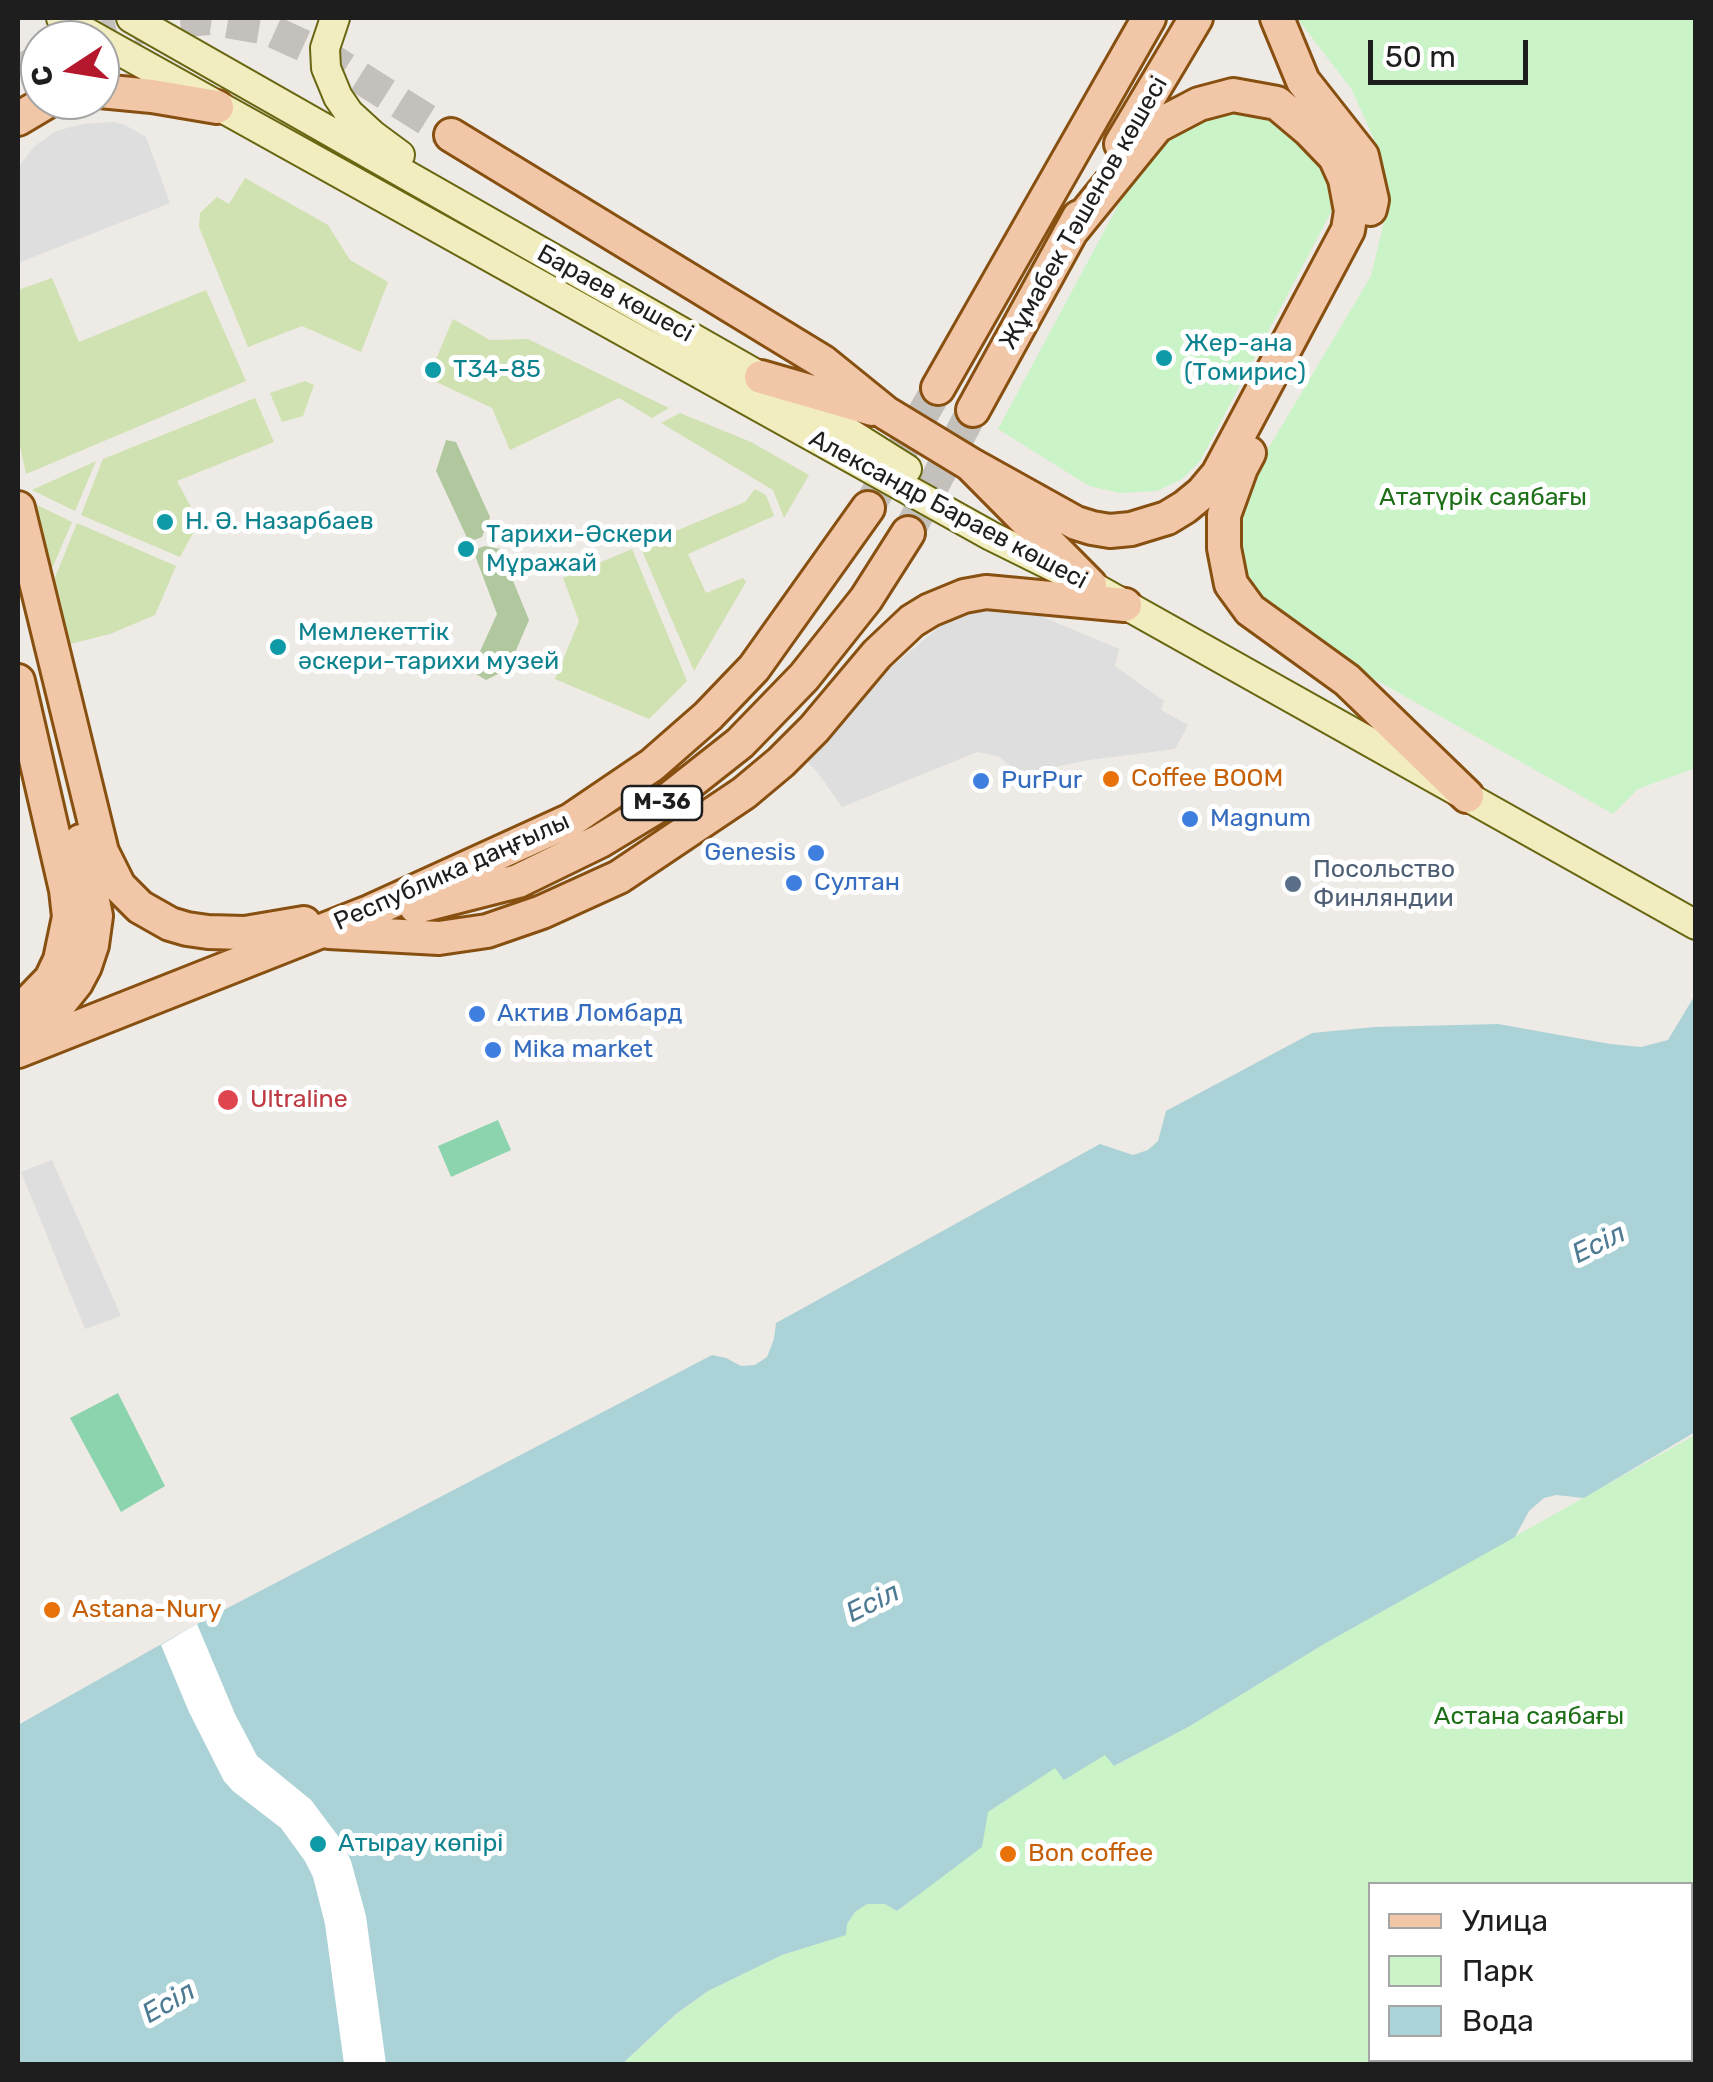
<!DOCTYPE html>
<html>
<head>
<meta charset="utf-8">
<style>
	body { margin:0 }
	#map { position:relative; width:1713px; height:2082px; overflow:hidden; background:#eeeae5; font-family:Rubik,sans-serif }
	canvas { display:block }
	.frame { position:absolute; inset:0; border:20px solid #1e1e1e; pointer-events:none }
	.legend { position:absolute; left:1368px; top:1882px; width:325px; height:180px; box-sizing:border-box; background:#fff; border:2px solid #a5a5a5; margin:0; padding:12px 18px; list-style:none; font-size:30px; color:#1e1e1e }
	.legend li { display:flex; align-items:center; gap:20px; height:50px }
	.legend b { width:50px; border:2px solid #a5a5a5 }
	.north { position:absolute; left:20px; top:20px; width:100px; height:100px; box-sizing:border-box; background:#fff; border:2px solid #a5a5a5; border-radius:50%; rotate:258deg; font-size:28px; font-weight:700; line-height:40px; text-align:center; color:#1e1e1e }
	.north::after { content:''; display:block; margin:auto; width:35px; height:45px; background:#b5172d; clip-path:polygon(50% 0,100% 100%,50% 72%,0 100%) }
	.scale { position:absolute; left:1368px; top:40px; width:160px; height:45px; box-sizing:border-box; border:5px solid #1e1e1e; border-top:0; padding-left:12px; font-size:30px; line-height:35px; white-space:nowrap; color:#1e1e1e; -webkit-text-stroke:8px #fff; paint-order:stroke }
</style>
</head>
<body>
<div id="map">
<canvas width="1713" height="2082"></canvas>
<div class="frame"></div>
<ul class="legend">
<li><b style="height:12px;background:#f1c7a7"></b>Улица</li>
<li><b style="height:28px;background:#caf3c7"></b>Парк</li>
<li><b style="height:28px;background:#abd2d6"></b>Вода</li>
</ul>
<div class="north">С</div>
<div class="scale">50 m</div>
</div>
<script>
const g = document.querySelector('canvas').getContext('2d');
g.lineJoin = 'round';
function fillPath(path, color) { g.fillStyle = color; g.fill(path, 'evenodd'); }
const toPath = rows => new Path2D(rows.map(r => 'M' + r).join(''));
function stroke(path, color, width, dash) { g.strokeStyle = color; g.lineWidth = width; g.lineCap = dash ? 'butt' : 'round'; g.setLineDash(dash || []); g.stroke(path); }
function write(font, color, halo, rows, align = 'center') {
  g.font = font + ' Rubik,sans-serif'; g.lineWidth = 10; g.setLineDash([]); g.textBaseline = 'middle'; g.strokeStyle = halo; g.fillStyle = color; for (const [text, x, y, turn = 0] of rows) {
    g.save(); g.translate(x, y); g.rotate((+turn || 0) * Math.PI / 180); g.textAlign = isNaN(turn) ? turn : align; if (halo) g.strokeText(text, 0, 0); g.fillText(text, 0, 0); g.restore();
  }
}
fillPath(toPath([
	[245,178,328,225,350,260,388,282,361,352,302,326,248,347,199,227,200,213,217,197,229,204],
	[52,278,79,342,206,290,246,381,26,474,18,437,18,290],
	[453,319,490,340,528,339,669,408,652,418,619,398,510,450,492,408,428,378],
	[305,381,314,385,303,416,282,422,270,393],
	[255,398,274,442,177,481,199,522,180,557,81,515,103,459],
	[680,413,751,442,809,475,784,518,773,490,661,423],
	[96,461,75,511,32,490],
	[755,489,766,495,774,516,688,554,706,593,743,578,746,582,694,671,640,546,745,502],
	[35,504,72,522,51,571],
	[77,523,176,566,155,615,110,634,70,644,54,580],
	[632,549,687,681,649,719,555,679,579,621,563,578]
]), '#d0e2b1');
fillPath(toPath([
	[446,440,456,442,490,517,482,537,469,542,436,471],
	[485,546,500,549,529,620,508,669,486,680,471,671,497,614,473,550]
]), '#b1c89f');
fillPath(toPath([
	[1297,18,1695,18,1695,768,1638,789,1613,814,1286,629,1239,575,1240,491,1271,444,1371,276,1388,205,1377,146,1352,90],
	[1286,103,1332,179,1332,210,1200,461,1182,479,1157,491,1120,493,1089,486,998,429,1152,142,1171,118],
	[1695,1435,1695,2064,622,2064,677,2014,708,1991,782,1955,845,1935,847,1924,855,1912,867,1904,885,1904,898,1911,913,1899,988,1812,1055,1767,1105,1754,1115,1766,1190,1726,1324,1644],
	[1370,1884,1690,1884,1690,2060,1370,2060]
]), '#caf3c7');
fillPath(toPath([
	[498,1120,511,1150,451,1177,438,1146],
	[118,1393,165,1486,121,1512,70,1418]
]), '#8cd4ae');
fillPath(toPath([
	[114,122,125,125,146,137,170,203,18,263,18,169,23,161,35,146,56,131,83,124],
	[995,609,1024,609,1119,649,1115,666,1164,701,1161,710,1188,725,1175,749,1089,760,1026,773,1009,765,998,756,977,752,842,807,818,773,794,748,938,628,965,614],
	[52,1160,121,1316,85,1329,21,1172]
]), '#dedede');
fillPath(toPath([
	[1695,995,1695,1432,1584,1498,1556,1495,1544,1498,1529,1511,1515,1537,1324,1644,1190,1726,1114,1766,1105,1755,1064,1780,1055,1768,988,1812,982,1847,897,1911,885,1904,867,1904,855,1912,847,1924,846,1935,782,1955,708,1991,676,2014,622,2064,18,2064,18,1725,197,1624,712,1355,726,1358,741,1366,755,1365,767,1357,774,1339,776,1323,1100,1144,1133,1155,1148,1150,1158,1141,1166,1111,1312,1033,1375,1027,1498,1024,1610,1044,1641,1047,1668,1040]
]), '#abd2d6');
fillPath(toPath([
	[197,1624,235,1714,257,1756,311,1800,341,1840,351,1861,366,1916,386,2064,344,2064,325,1924,313,1877,305,1861,281,1828,233,1791,224,1781,189,1712,161,1645]
]), '#fff');
stroke(toPath([
	[86,40,165,23,209,19,267,29,324,55,451,135],
	[18,71,40,60],
	[868,508,938,388],
	[908,533,973,410]
]), '#c4c1bd', 32, [32, 16]);
const secondary = toPath([
	[61,18,100,40],
	[131,18,761,377,907,469],
	[335,18,325,48,326,68,338,97,349,113,373,135,400,155],
	[100,40,991,536,1090,585,1696,925]
]);
const primary = toPath([
	[1277,18,1303,81,1362,156,1372,200,1370,209],
	[100,91,152,96,217,107],
	[18,119,50,100],
	[451,135,823,362,886,413,970,464,1090,585],
	[1121,144,1196,18],
	[761,377,872,409],
	[938,388,1149,18],
	[973,410,1079,217],
	[1249,453,1241,468,1224,515,1224,548,1231,584,1250,610,1347,680,1467,796],
	[970,464,1076,523,1092,528,1110,531,1131,529,1167,518,1185,507,1202,493,1218,474,1348,230,1351,211,1345,179,1335,157,1309,130,1277,103,1233,95,1199,104,1157,126,1070,233],
	[18,508,102,852,119,886,140,907,170,924,187,929,208,932,245,933,304,923],
	[18,681,66,890,69,917,60,960,51,979,24,1007],
	[416,907,518,881,600,841,669,799,740,743,804,677,866,599,908,533],
	[329,932,439,938,487,931,542,912,619,877,744,793,781,762,814,729,877,654,912,621,930,610,964,596,986,592,1125,605],
	[18,1031,45,1016,60,1003,76,983,85,966,92,945,96,916,81,841],
	[18,1051,367,913,571,820,652,765,708,716,754,668,868,508]
]);
stroke(secondary, '#686611', 32);
stroke(primary, '#875011', 38);
stroke(secondary, '#f2edbf', 28);
stroke(primary, '#f1c7a7', 32);
for (const [x, y, r, color] of [
	[1164,358,10,"#0f9aa8"],
	[433,370,10,"#0f9aa8"],
	[165,522,10,"#0f9aa8"],
	[466,549,10,"#0f9aa8"],
	[278,647,10,"#0f9aa8"],
	[1111,779,10,"#e8710a"],
	[981,781,10,"#3f7fe0"],
	[1190,819,10,"#3f7fe0"],
	[816,853,10,"#3f7fe0"],
	[794,883,10,"#3f7fe0"],
	[1293,884,10,"#5c6f8a"],
	[477,1014,10,"#3f7fe0"],
	[493,1050,10,"#3f7fe0"],
	[228,1100,12,"#e0444e"],
	[52,1610,10,"#e8710a"],
	[318,1844,10,"#0f9aa8"],
	[1008,1854,10,"#e8710a"]
]) { const dot = new Path2D(); dot.arc(x, y, r, 0, 2 * Math.PI); g.fillStyle = color; g.fill(dot); stroke(dot, '#fff', 4); }
for (const [x, y, w] of [
	[662,803,80]
]) { const box = new Path2D(); box.roundRect(x - w / 2, y - 17, w, 34, 8); g.fillStyle = '#fff'; g.fill(box); stroke(box, '#1e1e1e', 2.5); }
write('bold 22px', '#1e1e1e', null, [
	["M-36",662,803]
]);
write('25px', '#1e1e1e', '#fff', [
	["Жұмабек Тәшенов көшесі",1084,213,-60],
	["Бараев көшесі",615,294,29],
	["Александр Бараев көшесі",948,510,28],
	["Республика даңғылы",452,872,-24]
]);
write('25px', '#0d838f', '#fff', [
	["Жер-ана",1184,344],
	["(Томирис)",1184,373],
	["Т34-85",453,370],
	["Н. Ә. Назарбаев",185,522],
	["Тарихи-Әскери",486,535],
	["Мұражай",486,564],
	["Мемлекеттік",298,633],
	["әскери-тарихи музей",298,662],
	["Атырау көпірі",338,1844]
], 'left');
write('25px', '#1d7018', '#fff', [
	["Ататүрік саябағы",1483,498],
	["Астана саябағы",1529,1717]
]);
write('25px', '#c56008', '#fff', [
	["Coffee BOOM",1131,779],
	["Astana-Nury",72,1610],
	["Bon coffee",1028,1854]
], 'left');
write('25px', '#366cbe', '#fff', [
	["PurPur",1001,781],
	["Magnum",1210,819],
	["Genesis",796,853,"right"],
	["Султан",814,883],
	["Актив Ломбард",497,1014],
	["Mika market",513,1050]
], 'left');
write('25px', '#4e5e75', '#fff', [
	["Посольство",1313,870],
	["Финляндии",1313,899]
], 'left');
write('25px', '#be3a42', '#fff', [
	["Ultraline",250,1100]
], 'left');
write('italic 28px', '#4e7b94', '#fff', [
	["Есіл",1599,1244,-26],
	["Есіл",873,1603,-26],
	["Есіл",169,2003,-30]
]);
</script>
</body>
</html>
